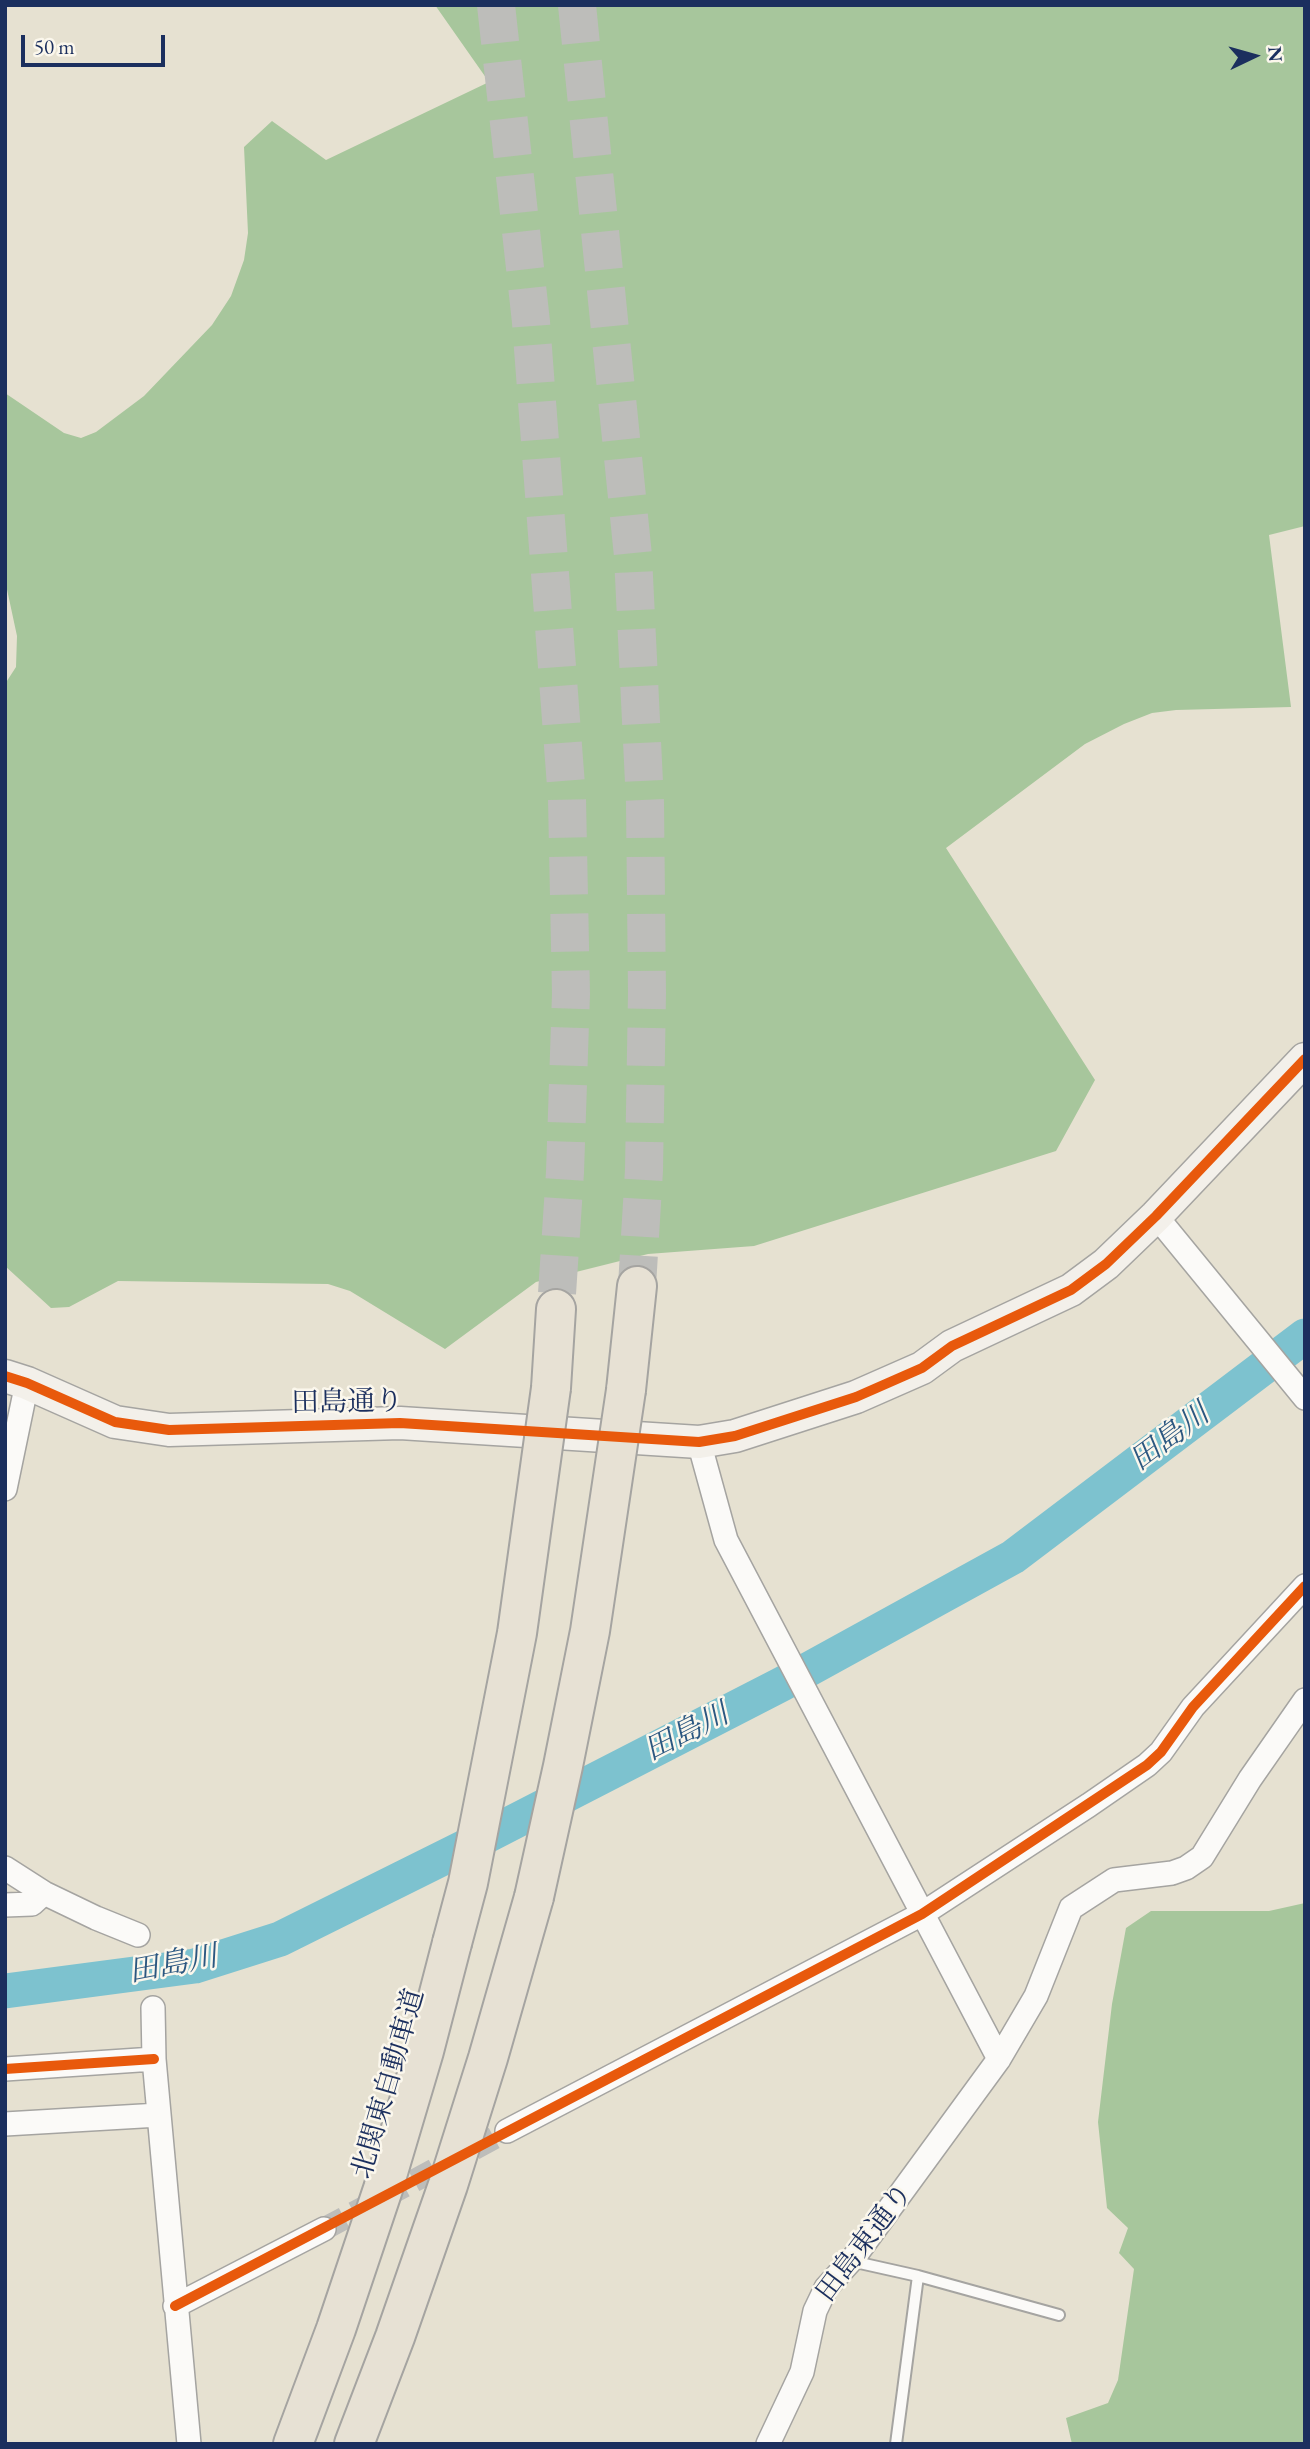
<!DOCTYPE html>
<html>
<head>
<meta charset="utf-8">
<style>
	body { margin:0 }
	#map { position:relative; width:1310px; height:2449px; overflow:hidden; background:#e6e1d1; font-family:"EB Garamond",serif }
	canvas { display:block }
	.frame { position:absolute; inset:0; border:7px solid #1b2f5e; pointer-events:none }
	.north { position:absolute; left:1219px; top:21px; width:70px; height:70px; -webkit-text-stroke:5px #fbf7ec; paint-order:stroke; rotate:85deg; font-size:19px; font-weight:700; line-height:28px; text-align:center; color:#1b2f5e }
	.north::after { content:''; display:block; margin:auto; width:24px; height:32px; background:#1b2f5e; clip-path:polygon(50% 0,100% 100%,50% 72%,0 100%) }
	.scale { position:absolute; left:21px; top:35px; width:144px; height:32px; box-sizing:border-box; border:4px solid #1b2f5e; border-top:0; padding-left:9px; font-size:21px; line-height:24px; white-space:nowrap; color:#1b2f5e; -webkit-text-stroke:5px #fbf7ec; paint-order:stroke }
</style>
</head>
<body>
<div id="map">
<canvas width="1310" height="2449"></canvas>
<div class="frame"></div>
<div class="north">N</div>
<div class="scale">50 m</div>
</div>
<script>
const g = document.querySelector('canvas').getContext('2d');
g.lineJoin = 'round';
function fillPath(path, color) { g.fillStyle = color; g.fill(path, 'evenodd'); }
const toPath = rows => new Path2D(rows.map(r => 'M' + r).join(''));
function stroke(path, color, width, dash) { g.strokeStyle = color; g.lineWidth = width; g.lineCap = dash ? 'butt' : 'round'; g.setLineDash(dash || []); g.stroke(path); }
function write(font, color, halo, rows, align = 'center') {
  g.font = font + ' "EB Garamond","Noto Serif JP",serif'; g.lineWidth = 5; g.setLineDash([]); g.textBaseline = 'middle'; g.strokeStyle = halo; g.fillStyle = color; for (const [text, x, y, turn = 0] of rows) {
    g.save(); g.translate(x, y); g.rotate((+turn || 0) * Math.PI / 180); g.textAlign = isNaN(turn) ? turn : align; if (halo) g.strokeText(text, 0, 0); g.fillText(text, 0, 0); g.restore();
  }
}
fillPath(toPath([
	[435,5,1305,5,1305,526,1269,535,1291,707,1176,710,1152,713,1124,724,1085,744,946,848,1095,1080,1056,1151,754,1246,648,1254,536,1282,445,1349,350,1291,328,1284,118,1281,69,1307,51,1308,5,1266,5,684,16,667,17,636,5,580,5,393,64,433,81,438,96,432,144,396,212,325,231,296,244,260,248,233,244,147,272,121,326,160,489,82],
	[1305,1903,1305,2444,1072,2444,1066,2418,1108,2403,1118,2380,1134,2269,1119,2253,1128,2228,1107,2208,1098,2122,1112,2004,1126,1928,1151,1911,1269,1911]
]), '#a7c69c');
stroke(toPath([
	[5,1991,195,1966,280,1939,465,1847,782,1684,1013,1557,1305,1336]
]), '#7dc2cf', 35);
stroke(toPath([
	[324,2229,507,2131]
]), '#bdbdba', 23, [23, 11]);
stroke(toPath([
	[496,5,531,322,567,799,571,994,565,1172,556,1309],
	[577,5,633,556,645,803,647,993,644,1170,637,1286]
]), '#bdbdba', 38, [38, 19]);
const lane = toPath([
	[851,2261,918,2276,1059,2315],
	[896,2444,918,2276]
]);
const street = toPath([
	[1156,1216,1305,1398],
	[699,1442,726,1540,999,2059],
	[5,1489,27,1383],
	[5,1868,44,1893,96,1918,138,1935],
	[5,1905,32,1904,44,1893],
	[153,2008,154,2059,189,2444],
	[5,2069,154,2059],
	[5,2124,159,2115],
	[507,2131,922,1914,1089,1805,1147,1765,1161,1752,1193,1707,1305,1586],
	[175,2306,324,2229],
	[768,2444,802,2372,815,2311,826,2288,855,2256,999,2059,1036,1996,1071,1908,1114,1880,1172,1873,1186,1868,1202,1857,1250,1779,1305,1700]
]);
const secondary = toPath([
	[5,1376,27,1383,115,1422,169,1430,400,1423,699,1442,735,1436,856,1397,922,1368,952,1346,1071,1290,1106,1264,1156,1216,1305,1059]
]);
const highway = toPath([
	[551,1388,556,1309],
	[626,1390,637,1286],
	[293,2444,336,2329,383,2189,424,2051,452,1943],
	[354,2444,395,2337,448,2185,488,2058,534,1897]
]);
stroke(lane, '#a5a4a1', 14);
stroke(street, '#a5a4a1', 26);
stroke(secondary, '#a5a4a1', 35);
stroke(highway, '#a5a4a1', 42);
stroke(lane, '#fbfaf8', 10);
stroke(street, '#fbfaf8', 23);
stroke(secondary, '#f3f0ea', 32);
stroke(highway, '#e7e1d4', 38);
const highwayBridge = toPath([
	[534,1897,563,1766,590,1631,626,1390],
	[452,1943,468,1883,517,1633,551,1388]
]);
stroke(highwayBridge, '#a5a4a1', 42, []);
stroke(highwayBridge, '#e7e1d4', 38);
stroke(toPath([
	[5,1376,27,1383,115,1422,169,1430,400,1423,699,1442,735,1436,856,1397,922,1368,952,1346,1071,1290,1106,1264,1156,1216,1305,1059],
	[5,2069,154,2059],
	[175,2306,922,1914,1147,1765,1161,1752,1193,1707,1305,1586]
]), '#e8590c', 10);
write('28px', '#1b2f5e', '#fbf7ec', [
	["田島通り",347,1403,-1],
	["北関東自動車道",389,2084,-74],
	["田島東通り",865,2243,-53]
]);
write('italic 30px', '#2b5780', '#fbf7ec', [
	["田島川",1170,1438,-37],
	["田島川",687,1733,-27],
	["田島川",173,1965,-11]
]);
</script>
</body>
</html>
